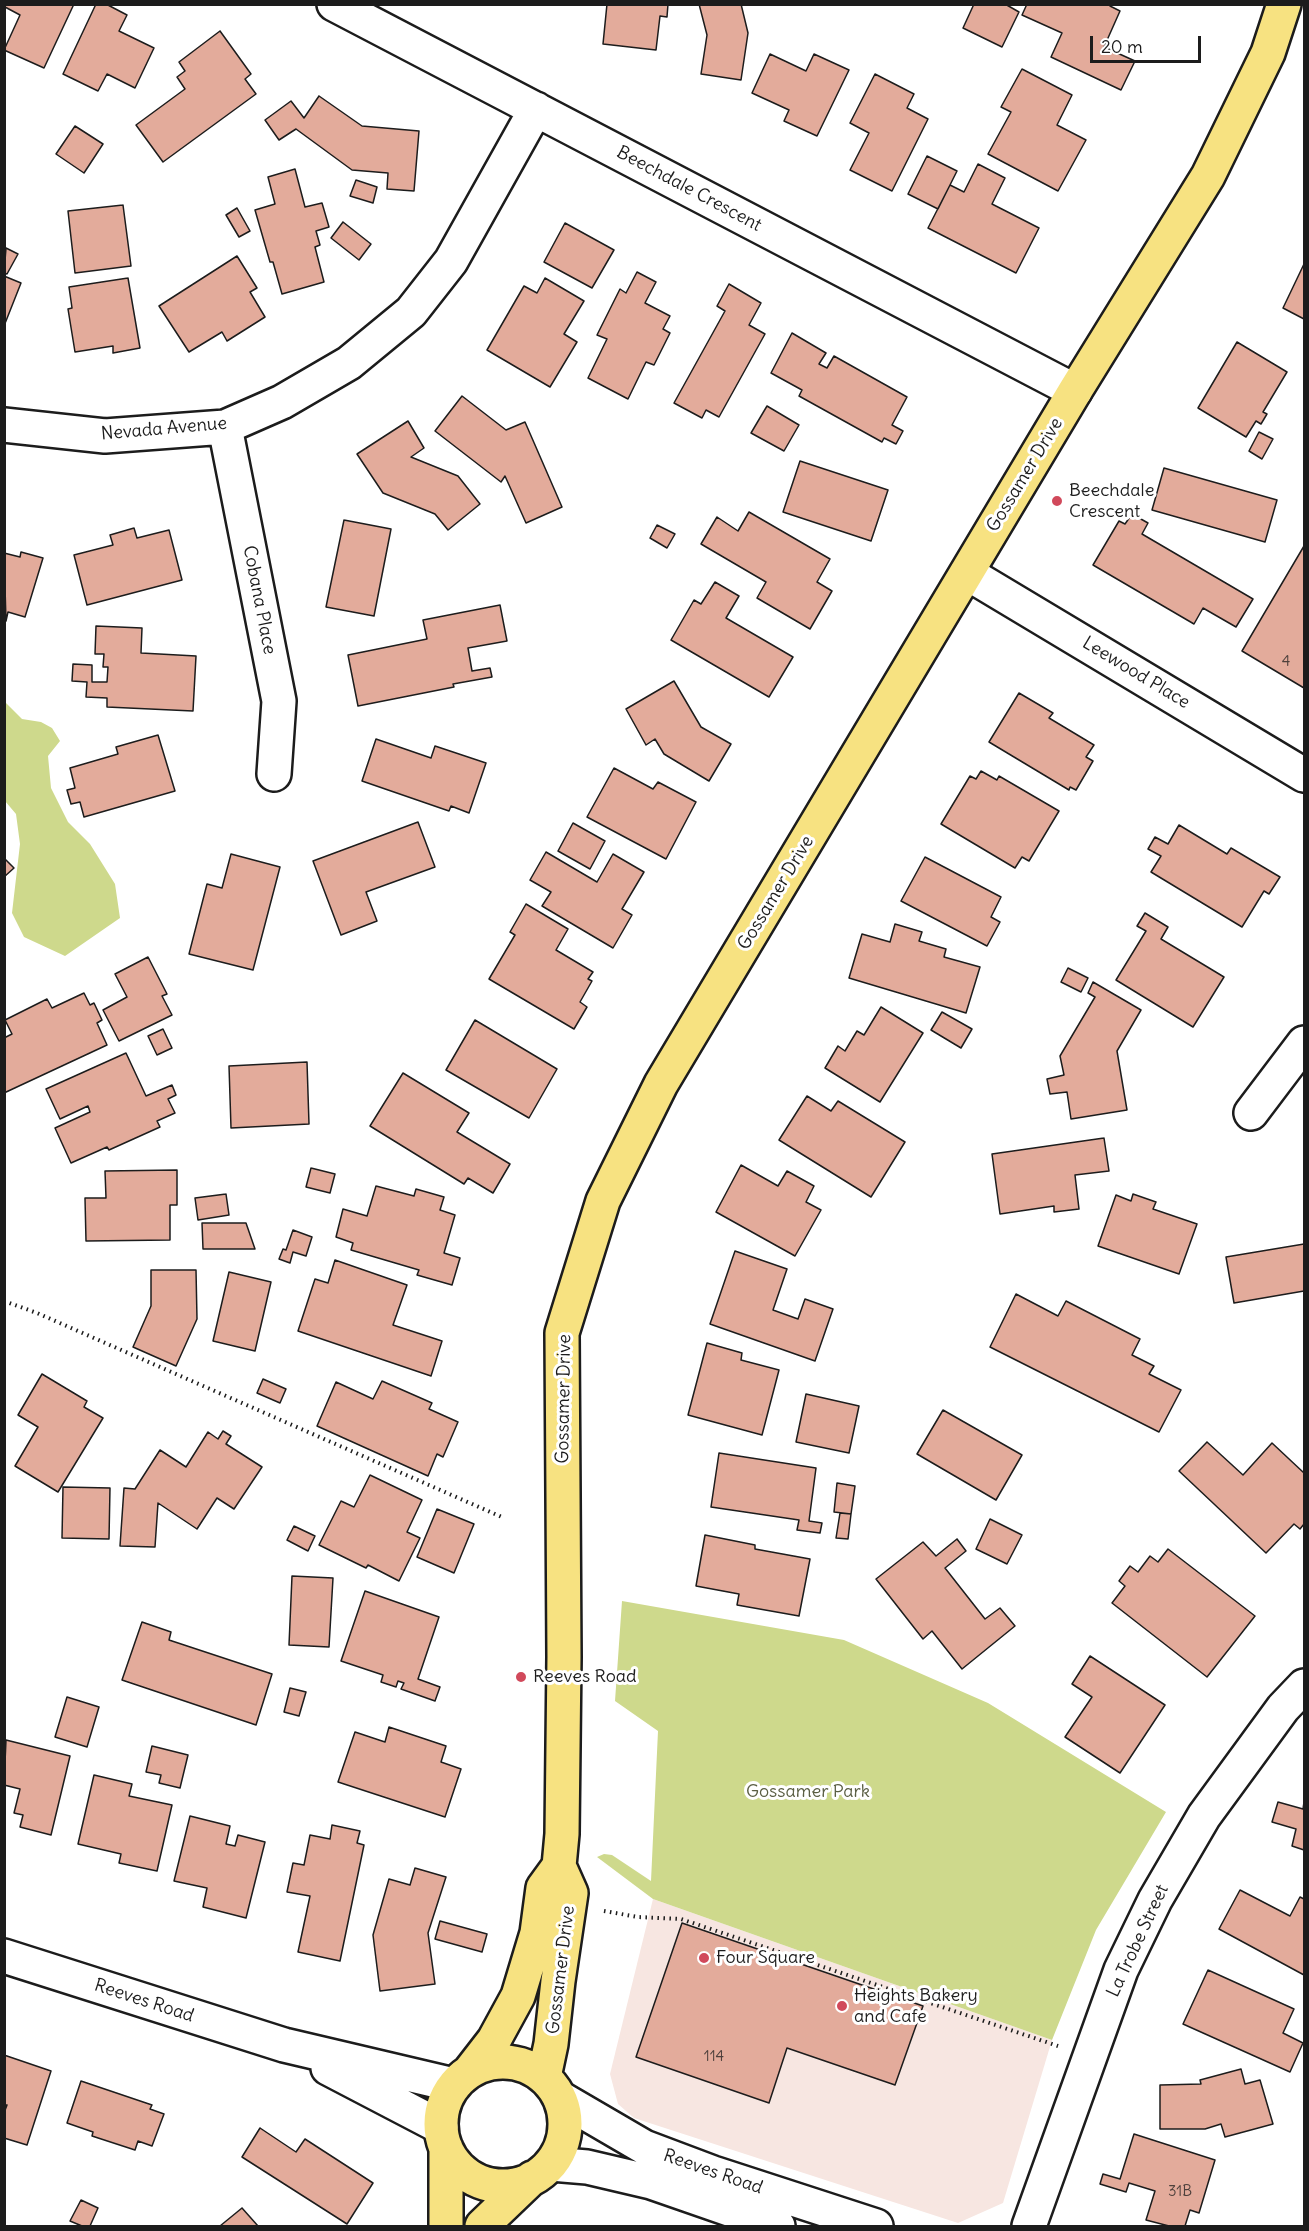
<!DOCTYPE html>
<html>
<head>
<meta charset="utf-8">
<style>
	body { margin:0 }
	#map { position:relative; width:1309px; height:2231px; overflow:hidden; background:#fff; font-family:Delius,sans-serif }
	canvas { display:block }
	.frame { position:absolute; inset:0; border:6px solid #1c1c1c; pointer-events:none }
	.scale { position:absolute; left:1090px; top:36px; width:111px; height:27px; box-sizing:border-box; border:3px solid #1c1c1c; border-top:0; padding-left:8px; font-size:18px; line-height:21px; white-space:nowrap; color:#1c1c1c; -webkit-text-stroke:4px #fff; paint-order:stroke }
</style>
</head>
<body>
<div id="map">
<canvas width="1309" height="2231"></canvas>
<div class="frame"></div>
<div class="scale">20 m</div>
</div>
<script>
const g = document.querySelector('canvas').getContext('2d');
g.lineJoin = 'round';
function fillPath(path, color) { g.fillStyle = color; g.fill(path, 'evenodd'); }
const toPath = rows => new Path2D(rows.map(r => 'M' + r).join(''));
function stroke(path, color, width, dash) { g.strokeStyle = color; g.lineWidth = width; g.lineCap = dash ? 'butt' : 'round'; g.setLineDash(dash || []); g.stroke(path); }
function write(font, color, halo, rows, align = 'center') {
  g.font = font + ' Delius,sans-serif'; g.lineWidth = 6; g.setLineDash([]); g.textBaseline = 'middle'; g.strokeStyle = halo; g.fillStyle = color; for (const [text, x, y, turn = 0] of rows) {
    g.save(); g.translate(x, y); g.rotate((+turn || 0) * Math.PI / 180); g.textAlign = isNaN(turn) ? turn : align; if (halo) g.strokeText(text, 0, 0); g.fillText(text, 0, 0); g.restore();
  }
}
fillPath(toPath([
	[653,1899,1052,2040,1003,2203,958,2223,634,2118,618,2104,610,2074]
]), '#f7e6e1');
fillPath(toPath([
	[4,701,22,719,41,722,52,728,60,741,48,756,51,788,68,822,90,844,115,884,120,918,65,956,24,937,12,913,20,844,16,814,5,801],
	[622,1601,844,1640,988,1703,1166,1812,1096,1930,1052,2040,653,1899,597,1857,604,1854,612,1855,651,1881,658,1731,615,1701]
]), '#ced98c');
const building = toPath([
	[6,4,74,4,44,68,4,50,20,15,5,7,6,4],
	[96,4,106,4,127,15,119,31,154,48,135,88,107,74,98,91,63,74,96,4],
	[607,4,668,4,667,17,660,16,656,50,603,44,607,4],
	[699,4,741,4,748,33,741,80,701,74,707,35,699,4],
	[974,4,1005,4,1019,12,1002,47,963,28,974,4],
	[1027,4,1111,4,1110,6,1120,11,1104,47,1135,61,1121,90,1051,57,1062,33,1022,15,1027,4],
	[220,31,251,74,245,79,256,94,163,162,136,125,185,89,177,77,185,71,179,62,220,31],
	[770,54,806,71,814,54,849,70,817,136,784,121,789,110,752,93,770,54],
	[1022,69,1072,95,1057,125,1086,140,1058,191,988,154,1011,112,1001,107,1022,69],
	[875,74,914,94,907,108,928,119,892,191,850,170,869,133,850,123,875,74],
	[319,96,362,126,419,131,414,191,387,189,388,173,352,170,296,129,279,140,265,120,291,101,304,118,319,96],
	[75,126,103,144,84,173,56,154,75,126],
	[927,156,957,171,938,209,908,194,927,156],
	[978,164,1005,178,992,204,1039,228,1016,273,928,228,950,185,964,192,978,164],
	[295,169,305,207,322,203,329,227,316,231,320,245,315,247,324,282,282,294,273,262,270,262,255,210,275,204,268,177,295,169],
	[356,180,377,187,373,203,350,196,356,180],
	[123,205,131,266,75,273,68,211,123,205],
	[237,208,250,231,239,237,226,215,237,208],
	[343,222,371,244,359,260,331,238,343,222],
	[565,223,614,250,592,288,544,262,565,223],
	[6,248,18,254,7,274,4,273,6,248],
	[237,256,257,288,250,292,265,317,227,341,222,332,189,352,159,306,237,256],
	[1304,264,1304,319,1283,308,1304,264],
	[637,272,656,282,645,303,670,316,663,329,670,333,654,365,646,362,628,399,588,378,607,339,597,335,620,289,626,293,637,272],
	[4,276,21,283,4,326,4,276],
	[128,278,140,348,113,353,113,346,75,352,68,309,72,308,69,287,128,278],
	[545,278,584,301,564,334,577,342,550,387,487,350,524,286,537,293,545,278],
	[729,284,761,303,749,325,765,334,719,417,706,410,702,418,674,403,725,311,717,306,729,284],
	[792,333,826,353,819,364,827,368,834,356,907,397,892,425,903,431,896,444,884,438,882,442,799,396,802,390,771,373,792,333],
	[1237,342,1287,372,1263,412,1267,414,1261,424,1256,421,1246,437,1198,408,1237,342],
	[462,396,506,430,525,422,562,507,526,523,505,476,501,482,435,431,462,396],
	[767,406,799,425,784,451,751,433,767,406],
	[408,421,424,448,411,457,458,476,480,504,448,530,435,514,383,493,357,454,408,421],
	[1259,432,1273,439,1262,459,1249,451,1259,432],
	[800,461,888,490,871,541,783,512,800,461],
	[1164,468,1277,500,1265,542,1152,510,1164,468],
	[749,512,830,559,817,582,832,591,810,629,757,598,766,582,701,544,717,517,738,531,749,512],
	[1132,514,1148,523,1142,534,1253,599,1236,627,1203,608,1194,624,1093,565,1119,521,1125,524,1132,514],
	[344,520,391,529,374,616,326,607,344,520],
	[657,525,675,534,667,548,650,538,657,525],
	[134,528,137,538,169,530,182,580,87,605,74,555,113,545,110,535,134,528],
	[1304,546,1304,688,1242,651,1304,546],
	[21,552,43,558,25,617,8,612,6,621,4,553,20,557,21,552],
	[715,582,739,596,726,618,793,657,769,697,671,640,694,600,701,604,715,582],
	[500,605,507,641,468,648,472,671,490,668,492,677,453,684,454,687,358,706,348,655,427,639,423,620,500,605],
	[96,626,142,628,141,653,196,656,193,711,107,707,107,698,86,697,87,682,72,681,73,664,92,665,92,682,107,682,108,667,103,667,104,654,95,654,96,626],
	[674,681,701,727,731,744,709,781,664,754,655,739,646,745,626,709,674,681],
	[1019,693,1053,713,1049,718,1094,745,1086,757,1093,761,1076,790,1070,787,1069,790,989,742,1019,693],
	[158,735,175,791,84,817,80,802,71,804,67,790,75,788,70,768,118,754,116,747,158,735],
	[376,739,431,758,435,746,486,763,469,813,451,806,449,811,362,781,376,739],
	[614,768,653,789,658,782,696,802,666,859,587,817,614,768],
	[981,771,997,780,999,776,1059,811,1029,861,1022,857,1015,868,941,824,970,776,976,779,981,771],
	[418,822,435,867,366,892,377,921,341,935,313,861,418,822],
	[573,823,605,841,590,869,558,851,573,823],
	[1179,825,1227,854,1231,848,1280,877,1269,894,1264,891,1242,927,1151,872,1161,856,1148,849,1155,837,1168,844,1179,825],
	[546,852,597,882,613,854,644,872,622,909,632,915,613,948,542,906,551,892,530,880,546,852],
	[231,854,280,867,253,970,189,954,207,884,222,888,231,854],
	[925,857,1001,897,991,917,1000,922,987,946,901,901,925,857],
	[4,858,14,868,4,877,4,858],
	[526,904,568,929,556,950,593,972,588,979,592,981,580,1002,587,1007,574,1029,489,979,515,935,510,932,526,904],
	[1145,913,1168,927,1161,939,1224,977,1193,1027,1116,980,1146,931,1137,926,1145,913],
	[895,924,922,932,919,941,946,949,944,957,980,967,966,1013,849,978,862,934,890,942,895,924],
	[148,957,167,994,162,996,172,1015,119,1041,103,1010,127,997,115,974,148,957],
	[1068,968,1088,978,1081,992,1061,982,1068,968],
	[1093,982,1141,1010,1117,1051,1127,1110,1071,1119,1067,1092,1050,1094,1047,1079,1064,1075,1060,1056,1095,997,1088,993,1093,982],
	[84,993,90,1005,94,1003,102,1020,97,1023,107,1045,4,1093,4,1038,12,1034,5,1020,47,999,52,1008,84,993],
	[881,1007,923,1033,880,1102,825,1068,838,1046,845,1051,857,1031,864,1035,881,1007],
	[942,1012,972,1029,961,1048,931,1030,942,1012],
	[475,1020,557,1069,529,1118,446,1070,475,1020],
	[163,1029,172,1048,157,1055,148,1036,163,1029],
	[126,1053,146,1096,172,1085,176,1095,168,1099,175,1113,157,1121,160,1127,109,1150,107,1147,71,1163,55,1128,90,1112,88,1106,60,1119,46,1089,126,1053],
	[307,1062,309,1124,231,1128,229,1066,307,1062],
	[403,1073,469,1113,457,1132,510,1164,493,1193,468,1178,464,1184,370,1126,403,1073],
	[807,1096,831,1111,838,1101,905,1142,871,1197,779,1140,807,1096],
	[1104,1138,1109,1171,1075,1175,1079,1209,1054,1212,1054,1206,1000,1214,992,1154,1104,1138],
	[741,1165,778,1186,787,1171,814,1186,806,1202,821,1210,795,1256,716,1212,741,1165],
	[311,1168,335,1174,330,1193,306,1187,311,1168],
	[177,1170,177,1205,170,1205,170,1240,86,1241,85,1198,106,1198,105,1171,177,1170],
	[376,1186,414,1196,416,1189,444,1197,440,1210,455,1215,444,1253,460,1258,452,1285,417,1275,419,1270,351,1250,353,1243,336,1237,343,1209,367,1216,376,1186],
	[226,1194,229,1215,198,1220,195,1198,226,1194],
	[1133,1194,1156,1202,1153,1209,1197,1224,1179,1274,1098,1246,1116,1195,1131,1201,1133,1194],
	[202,1223,246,1223,255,1249,203,1249,202,1223],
	[293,1230,312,1237,306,1256,293,1252,290,1263,279,1259,283,1249,286,1250,293,1230],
	[1304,1244,1304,1291,1234,1303,1226,1257,1304,1244],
	[735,1251,787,1269,773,1310,798,1319,805,1299,833,1309,815,1361,710,1324,735,1251],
	[335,1260,407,1285,393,1325,442,1341,431,1376,298,1331,315,1279,328,1283,335,1260],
	[151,1270,196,1270,197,1319,176,1366,133,1347,151,1306,151,1270],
	[229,1272,271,1282,255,1351,213,1341,229,1272],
	[1016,1294,1058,1316,1066,1301,1140,1339,1132,1355,1154,1366,1149,1374,1181,1390,1159,1432,990,1347,1016,1294],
	[707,1343,742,1353,741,1360,779,1370,762,1435,688,1415,707,1343],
	[42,1374,87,1401,84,1407,103,1418,58,1492,15,1466,38,1427,18,1415,42,1374],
	[263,1379,286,1389,280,1403,257,1393,263,1379],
	[382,1381,432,1403,429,1409,458,1422,443,1457,437,1454,428,1476,317,1426,336,1382,373,1399,382,1381],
	[806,1394,859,1406,849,1453,796,1442,806,1394],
	[943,1410,1022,1455,996,1500,917,1454,943,1410],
	[223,1431,231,1436,226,1444,262,1467,234,1509,217,1498,197,1529,158,1503,155,1547,120,1546,124,1488,135,1489,160,1450,186,1467,208,1432,218,1439,223,1431],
	[1207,1442,1243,1475,1272,1443,1304,1473,1304,1524,1300,1529,1294,1524,1266,1553,1179,1471,1207,1442],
	[719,1453,816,1468,809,1521,822,1523,820,1533,797,1530,799,1520,711,1507,719,1453],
	[370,1475,422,1500,407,1532,420,1538,399,1581,368,1565,366,1568,319,1545,341,1501,354,1507,370,1475],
	[837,1483,855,1486,851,1514,834,1512,837,1483],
	[63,1487,110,1488,109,1539,62,1538,63,1487],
	[437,1509,474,1524,454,1573,417,1557,437,1509],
	[840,1513,851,1514,848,1539,836,1538,840,1513],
	[990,1519,1022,1535,1007,1564,976,1549,990,1519],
	[294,1526,315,1536,308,1551,287,1540,294,1526],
	[705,1535,755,1545,755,1549,810,1559,799,1616,737,1605,739,1594,696,1586,705,1535],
	[957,1539,966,1551,945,1568,985,1619,1000,1608,1015,1626,962,1669,932,1631,923,1639,876,1579,923,1542,936,1556,957,1539],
	[1168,1549,1255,1616,1207,1677,1112,1603,1125,1586,1119,1581,1130,1566,1138,1572,1150,1556,1158,1562,1168,1549],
	[292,1576,333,1578,329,1647,289,1645,292,1576],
	[365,1591,439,1617,418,1679,440,1687,435,1701,401,1689,404,1683,398,1681,396,1687,381,1682,383,1675,341,1661,365,1591],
	[142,1622,171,1632,169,1640,272,1674,256,1725,122,1680,142,1622],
	[1090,1656,1165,1705,1120,1773,1065,1737,1092,1697,1072,1684,1090,1656],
	[290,1688,306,1692,299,1716,284,1712,290,1688],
	[67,1697,99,1707,87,1747,55,1737,67,1697],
	[389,1727,446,1746,441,1762,461,1769,445,1817,338,1782,355,1732,385,1742,389,1727],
	[6,1740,70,1756,51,1835,20,1827,23,1815,14,1813,20,1789,4,1785,6,1740],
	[152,1746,188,1755,180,1788,159,1783,161,1775,146,1772,152,1746],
	[94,1775,132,1784,129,1796,172,1805,157,1871,119,1863,121,1854,78,1844,94,1775],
	[1278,1802,1303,1809,1304,1802,1304,1850,1292,1846,1296,1829,1272,1822,1278,1802],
	[190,1816,230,1826,226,1844,235,1846,238,1835,265,1842,246,1918,203,1907,207,1888,174,1881,190,1816],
	[332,1825,360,1831,357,1843,364,1845,340,1961,298,1952,310,1896,287,1892,293,1863,304,1865,310,1835,330,1839,332,1825],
	[415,1868,446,1877,428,1933,435,1984,380,1991,373,1935,389,1879,410,1885,415,1868],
	[1240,1890,1290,1916,1300,1897,1304,1899,1304,1975,1219,1929,1240,1890],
	[440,1921,487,1934,482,1952,435,1939,440,1921],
	[682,1923,923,2006,895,2085,787,2048,769,2103,636,2057,682,1923],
	[1208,1970,1294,2009,1283,2033,1303,2043,1290,2072,1183,2024,1208,1970],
	[4,2055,51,2071,27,2145,4,2138,4,2113,7,2105,4,2105,4,2055],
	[1241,2069,1245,2084,1260,2080,1273,2124,1225,2137,1221,2124,1205,2129,1160,2129,1160,2085,1201,2084,1200,2080,1241,2069],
	[81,2081,152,2105,150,2109,164,2114,152,2146,138,2141,135,2150,92,2136,93,2132,67,2123,81,2081],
	[260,2128,296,2152,305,2139,373,2183,347,2224,242,2157,260,2128],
	[1134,2134,1215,2160,1199,2213,1190,2210,1185,2226,1169,2226,1146,2220,1155,2191,1129,2183,1126,2192,1100,2184,1103,2174,1120,2179,1134,2134],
	[81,2200,98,2208,90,2226,82,2226,70,2221,81,2200],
	[242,2208,258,2226,220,2226,242,2208]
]);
fillPath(building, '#e3ab9b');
stroke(building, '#1c1c1c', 1.5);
const minor = toPath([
	[334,4,1075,391],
	[4,425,105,436,225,427,282,402,349,363,411,312,451,261,536,109],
	[225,427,279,701,274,774],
	[967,573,1304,775],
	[1251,1113,1304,1043],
	[4,1956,284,2045,454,2085],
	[328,2068,441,2127],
	[560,2098,644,2147,713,2173,876,2226],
	[551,2164,587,2167,651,2182,778,2226],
	[1029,2226,1121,1970,1155,1900,1204,1816,1283,1708,1304,1686]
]);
const major = toPath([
	'441 2124a62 62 0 1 1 124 0a62 62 0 1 1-124 0Z',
	[470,2071,494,2040,518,1996,537,1933,543,1888,559,1866,562,1834,564,1657,562,1333,603,1201,661,1084,1075,391,1208,176,1268,53,1284,4],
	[544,2077,551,2044,558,1981,571,1893,559,1866],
	[446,2148,446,2226],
	[482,2226,532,2178]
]);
stroke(minor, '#1c1c1c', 38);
stroke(major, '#1c1c1c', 38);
stroke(toPath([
	[4,1301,37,1313,504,1518],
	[604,1911,638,1917,681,1919,1058,2046]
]), '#1c1c1c', 4, [1.5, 4.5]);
stroke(minor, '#fff', 33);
stroke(major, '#f7e281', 33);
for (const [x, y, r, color] of [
	[1057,501,6,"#d1495b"],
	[521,1677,6,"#d1495b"],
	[704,1958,6,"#d1495b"],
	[842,2006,6,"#d1495b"]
]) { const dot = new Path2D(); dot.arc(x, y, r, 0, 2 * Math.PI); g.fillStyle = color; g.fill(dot); stroke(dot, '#fff', 2); }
write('15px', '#4e403c', null, [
	["4",1286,662],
	["114",714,2057],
	["31B",1180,2192]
]);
write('18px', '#1c1c1c', '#fff', [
	["Beechdale Crescent",689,189,28],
	["Nevada Avenue",164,429,-5],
	["Gossamer Drive",1025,475,-59],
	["Cobana Place",259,600,79],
	["Leewood Place",1136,673,31],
	["Gossamer Drive",776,893,-59],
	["Gossamer Drive",564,1399,-89],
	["La Trobe Street",1138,1941,-65],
	["Gossamer Drive",561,1970,-83],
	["Reeves Road",144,2001,18],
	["Reeves Road",713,2172,19]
]);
write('18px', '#1c1c1c', '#fff', [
	["Beechdale",1069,491],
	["Crescent",1069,512],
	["Reeves Road",533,1677],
	["Four Square",716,1958],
	["Heights Bakery",854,1996],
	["and Cafe",854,2017]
], 'left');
write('18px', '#5a5e43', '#fff', [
	["Gossamer Park",808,1792]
]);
</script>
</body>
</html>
